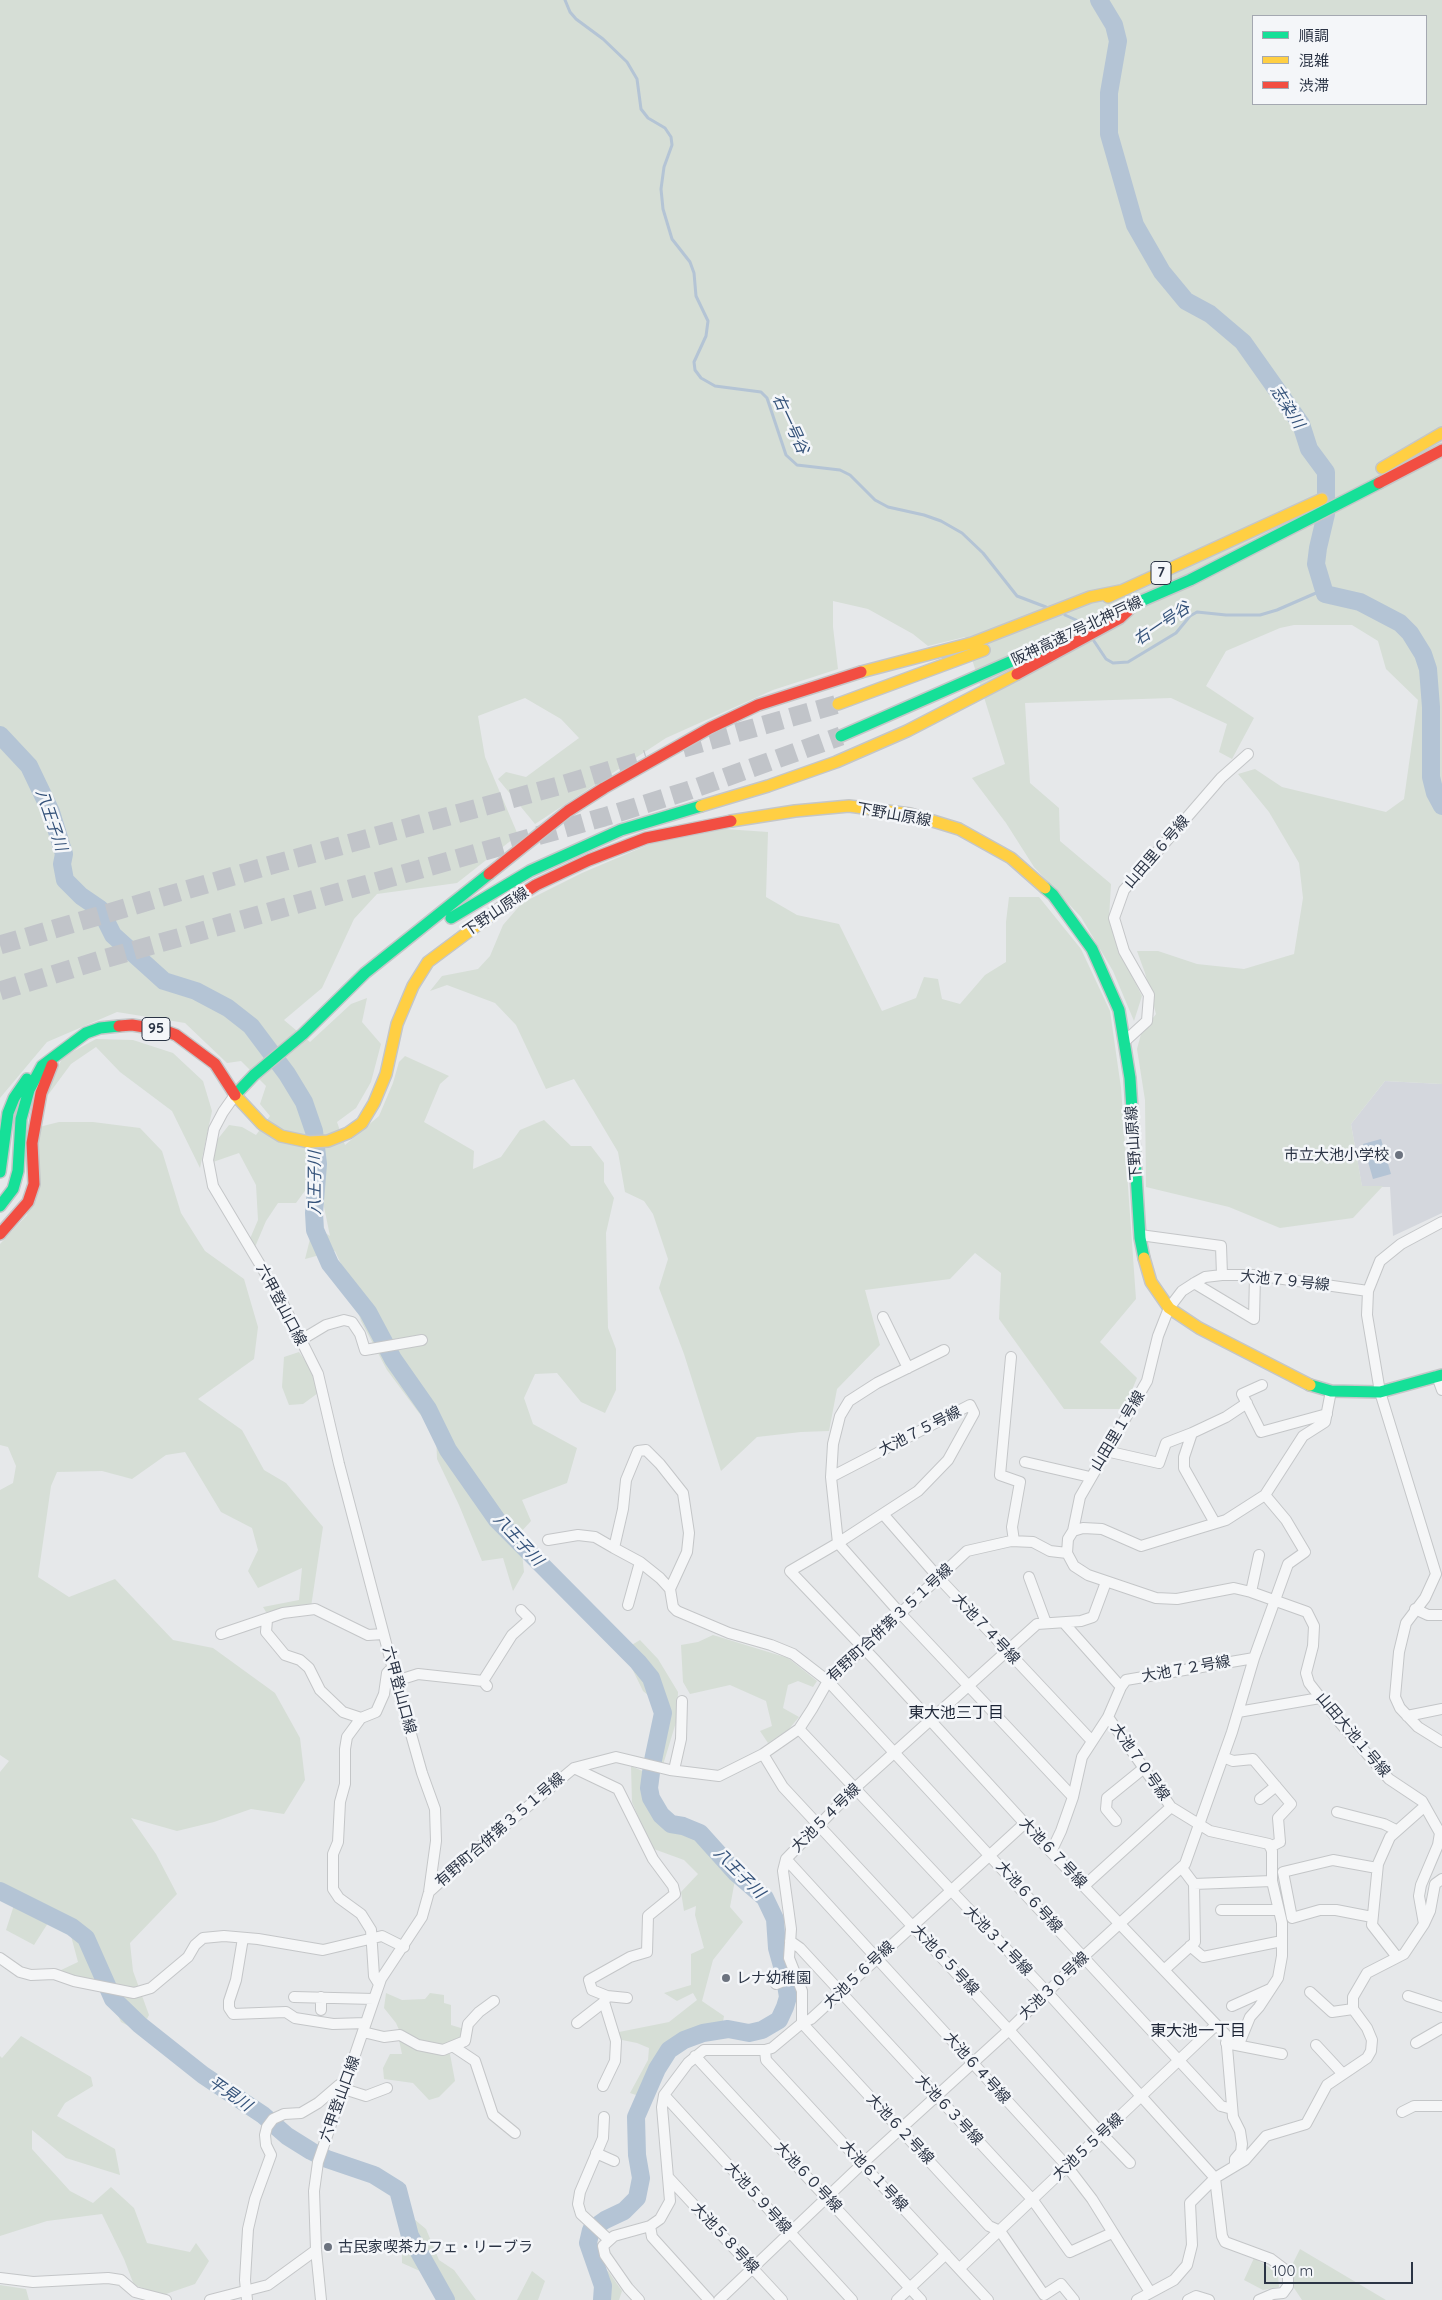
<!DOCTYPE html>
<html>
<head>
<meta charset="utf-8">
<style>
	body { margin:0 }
	#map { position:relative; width:1442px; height:2300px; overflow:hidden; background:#e6e8ea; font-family:Quicksand,"Noto Sans JP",sans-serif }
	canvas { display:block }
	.legend { position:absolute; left:1252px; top:15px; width:175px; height:90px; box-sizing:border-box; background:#f4f6f9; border:1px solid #a4a8b1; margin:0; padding:6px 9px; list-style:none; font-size:15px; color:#2b3445 }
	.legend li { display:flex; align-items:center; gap:10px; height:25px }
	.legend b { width:25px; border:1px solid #a4a8b1 }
	.scale { position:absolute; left:1264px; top:2262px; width:149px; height:22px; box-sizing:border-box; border:2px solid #2b3445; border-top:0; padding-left:6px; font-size:15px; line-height:18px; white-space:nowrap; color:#2b3445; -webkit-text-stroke:4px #f4f6f9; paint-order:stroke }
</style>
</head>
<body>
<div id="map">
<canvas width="1442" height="2300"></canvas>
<ul class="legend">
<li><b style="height:6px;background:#16e098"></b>順調</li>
<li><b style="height:6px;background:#ffcf43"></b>混雑</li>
<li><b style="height:6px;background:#f24e42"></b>渋滞</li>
</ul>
<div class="scale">100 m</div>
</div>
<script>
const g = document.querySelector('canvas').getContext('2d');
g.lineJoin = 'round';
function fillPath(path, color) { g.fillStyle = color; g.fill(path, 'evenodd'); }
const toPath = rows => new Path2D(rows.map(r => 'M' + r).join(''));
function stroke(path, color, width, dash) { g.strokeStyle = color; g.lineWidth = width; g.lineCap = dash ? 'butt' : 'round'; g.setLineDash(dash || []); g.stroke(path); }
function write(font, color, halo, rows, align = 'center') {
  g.font = font + ' Quicksand,"Noto Sans JP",sans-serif'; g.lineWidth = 5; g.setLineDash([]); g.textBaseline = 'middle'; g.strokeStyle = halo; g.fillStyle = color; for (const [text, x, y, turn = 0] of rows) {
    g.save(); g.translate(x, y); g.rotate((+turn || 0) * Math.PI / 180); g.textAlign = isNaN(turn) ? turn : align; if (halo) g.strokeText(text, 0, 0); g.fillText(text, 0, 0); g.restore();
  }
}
fillPath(toPath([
	[1385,1081,1442,1084,1442,1213,1393,1236,1390,1187,1362,1187,1351,1124]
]), '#d4d7dd');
fillPath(toPath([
	[0,0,1442,0,1442,1084,1385,1081,1351,1124,1362,1186,1383,1186,1353,1218,1280,1228,1229,1207,1146,1187,1145,1100,1137,1049,1141,1034,1156,1014,1145,973,1137,951,1158,951,1197,964,1244,969,1294,954,1303,898,1299,863,1269,812,1238,774,1255,769,1282,787,1386,812,1404,799,1418,700,1386,669,1378,641,1352,625,1294,625,1280,628,1226,651,1206,686,1254,718,1232,759,1219,752,1227,724,1171,698,1025,703,1030,783,1059,808,1060,841,1111,884,1109,918,1126,964,1142,996,1134,1021,1113,971,1081,917,1034,867,1006,823,972,778,1005,764,965,637,928,646,913,634,868,609,833,601,833,627,838,669,773,690,666,738,535,824,498,779,506,772,526,777,579,738,561,719,525,698,478,716,485,757,518,835,457,883,377,894,354,919,322,988,284,1020,310,1042,351,1004,367,998,362,1022,381,1044,371,1082,356,1108,337,1122,345,1145,379,1116,393,1083,399,1062,405,1056,449,1076,440,1084,424,1122,474,1151,473,1169,501,1157,520,1130,544,1120,571,1146,591,1146,604,1163,604,1182,614,1198,606,1233,608,1328,616,1349,616,1390,605,1413,581,1402,557,1373,535,1374,524,1398,533,1424,577,1448,567,1483,522,1500,531,1521,520,1533,524,1572,513,1591,503,1558,482,1561,459,1505,437,1459,436,1433,419,1413,387,1370,361,1321,347,1277,335,1251,305,1259,310,1239,321,1230,330,1236,323,1202,310,1184,296,1203,278,1203,266,1221,255,1247,249,1241,258,1220,256,1185,239,1153,213,1162,217,1140,229,1125,242,1127,256,1135,270,1116,260,1104,266,1086,241,1061,227,1063,185,1023,117,1012,47,1042,0,1098],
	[1253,16,1426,16,1426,104,1253,104],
	[725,829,768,832,766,897,797,915,839,924,882,1011,916,998,924,977,938,979,942,999,960,1004,985,975,1006,962,1006,922,1009,897,1039,897,1081,949,1110,1011,1121,1088,1136,1299,1100,1342,1137,1378,1124,1409,1064,1409,999,1319,1001,1273,975,1253,950,1279,865,1290,880,1345,837,1389,829,1431,801,1432,757,1437,721,1471,684,1354,659,1288,668,1259,653,1214,644,1201,625,1192,618,1152,593,1110,574,1079,546,1089,516,1025,495,1003,447,985,430,991,442,976,478,969,490,956,503,925,522,903,582,873,650,844],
	[96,1039,133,1040,173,1053,203,1081,212,1111,200,1168,172,1111,120,1072,96,1047,71,1064,48,1095,46,1089,63,1057],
	[59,1122,93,1122,140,1128,162,1151,181,1213,205,1251,244,1279,258,1327,254,1359,198,1399,242,1430,264,1470,286,1483,323,1527,311,1607,266,1612,263,1607,299,1600,302,1568,258,1588,248,1571,258,1550,252,1528,221,1512,185,1452,166,1455,132,1479,102,1471,57,1472,51,1486,38,1577,69,1597,115,1579,173,1640,213,1648,275,1693,300,1738,305,1780,284,1814,251,1809,214,1822,177,1831,131,1818,156,1854,177,1894,130,1943,133,1971,149,2015,140,2032,121,2022,104,1985,57,1972,78,1962,71,1936,48,1923,34,1945,6,1930,14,1905,0,1897,0,1772,9,1761,0,1755,0,1490,13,1483,16,1466,8,1447,0,1445,0,1244,27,1215,39,1127],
	[299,1352,311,1369,318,1393,303,1404,289,1405,282,1387,284,1357],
	[713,1635,788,1658,817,1681,813,1687,798,1681,788,1685,783,1708,799,1717,789,1729,768,1743,760,1731,772,1726,766,1701,730,1685,690,1694,683,1682,681,1645,698,1642],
	[640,1640,658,1659,678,1692,677,1719,663,1765,647,1760,660,1715,655,1701,643,1691,625,1654,630,1646],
	[631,1766,647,1773,649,1803,671,1813,697,1836,735,1880,730,1907,743,1922,713,1960,702,2001,724,2016,722,2028,700,2032,669,2045,639,2096,630,2093,648,2060,649,2048,637,2043,617,2039,619,2032,669,2022,697,2000,693,1993,677,2001,664,1993,691,1985,691,1954,704,1948,695,1915,696,1906,684,1911,681,1892,698,1874,684,1860,651,1848,632,1802],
	[386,1993,402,2000,425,1999,430,1993,444,1995,444,2003,451,2005,451,2025,464,2029,462,2042,451,2046,418,2043,400,2032,396,2023,384,2008],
	[21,2036,91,2077,93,2086,65,2103,57,2116,115,2149,120,2175,66,2158,32,2130,32,2149,70,2191,93,2203,111,2187,134,2208,147,2243,190,2252,196,2243,209,2261,195,2284,163,2295,134,2285,124,2259,102,2214,47,2221,0,2236,0,2056,2,2058],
	[399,2040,429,2052,450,2054,455,2081,439,2097,429,2100,413,2083,384,2079,383,2068,390,2054,402,2054],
	[402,2209,426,2229,439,2260,454,2270,476,2300,438,2300,422,2272,402,2263],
	[1300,2249,1386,2300,1302,2300,1294,2288,1290,2269],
	[1254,2258,1269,2267,1278,2276,1279,2287,1263,2290,1244,2280],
	[601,2268,608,2271,622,2291,619,2300,598,2300],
	[532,2271,545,2281,538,2300,517,2300],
	[0,2285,26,2289,29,2300,0,2300]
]), '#d6ded6');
fillPath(toPath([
	[1381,1139,1391,1174,1373,1179,1363,1144]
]), '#b4c4d5');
stroke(toPath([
	[565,0,570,12,576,19,603,39,627,62,637,79,641,109,648,118,665,128,671,137,672,145,664,167,661,189,663,209,672,239,690,262,694,273,696,296,708,321,706,336,694,362,695,370,701,378,715,386,761,392,767,398,786,455,797,465,840,470,850,475,875,500,888,507,924,515,941,521,962,533,983,553,1017,596,1046,607],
	[1065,615,1076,620,1088,629],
	[1094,641,1106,659,1113,663,1128,662,1176,633,1190,616,1197,612,1226,615,1260,615,1277,610,1316,593,1325,594]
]), '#b4c4d5', 3);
stroke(toPath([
	[1099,0,1114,25,1118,41,1109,93,1109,134,1135,225,1162,272,1186,301,1210,314,1243,342,1301,424,1309,449,1326,472,1326,514,1318,548,1316,564,1325,594,1360,602,1400,623,1410,633,1423,654,1428,669,1431,707,1431,777,1435,793,1442,806],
	[0,735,29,766,51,812,64,854,62,864,65,880,81,896,100,909,113,935,164,981,196,991,228,1008,251,1026,287,1074,304,1102,314,1131,318,1164,314,1213,315,1230,330,1264,368,1312,393,1359,428,1409,448,1450,497,1520,638,1662,651,1678,663,1713,652,1765,649,1788,651,1798,661,1815,671,1824,683,1826,700,1833,736,1873,765,1898,775,1919,777,1948,784,1973,788,1997,785,2007,779,2020,762,2030,749,2033,728,2029,703,2033,684,2040,669,2050,657,2069,636,2117,637,2155,641,2178,637,2198,624,2211,605,2220,591,2230,588,2243,603,2286,602,2300],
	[0,1891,72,1927,86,1938,113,1999,140,2025,203,2075,263,2115,287,2136,311,2151,327,2159,374,2175,398,2190,410,2236,446,2300]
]), '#b4c4d5', 18);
stroke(toPath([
	[683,748,838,704],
	[0,945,264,867,558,786,647,759],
	[0,991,107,958,604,817,690,790,841,736]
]), '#c1c4c9', 19, [19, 9]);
const street = toPath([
	[1124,1042,1147,1021,1149,995,1124,951,1114,918,1124,890,1221,778,1248,754],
	[235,1095,223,1112,214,1129,208,1160,213,1186,280,1298,318,1374,339,1464,396,1681,422,1773,435,1809,436,1841,429,1892,422,1917,381,1979,318,2162,314,2191,316,2250,321,2300],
	[1442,1222,1401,1244,1380,1261,1368,1291,1367,1315,1380,1392,1436,1574,1425,1598,1406,1623,1399,1652,1395,1697,1400,1708,1418,1727,1442,1742],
	[1140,1235,1221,1246,1222,1275,1255,1275,1368,1291],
	[1194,1283,1254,1319,1255,1275],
	[883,1317,908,1368],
	[301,1340,326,1325,344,1320,352,1322,360,1334,365,1350,422,1340],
	[1011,1357,1000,1475,1020,1482,1012,1527,1014,1541],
	[1437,1376,1442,1390],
	[1262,1385,1242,1394,1261,1432,1327,1414],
	[1192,1433,1226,1417,1247,1403],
	[1106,1451,1159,1463,1166,1443,1192,1433,1184,1457,1184,1468,1215,1523],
	[1025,1462,1090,1477],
	[831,1477,970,1405,974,1413,948,1460,918,1491,838,1543,831,1477,833,1444,840,1416,849,1401,877,1383,944,1350],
	[883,1514,938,1577,1092,1741],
	[1073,1531,1083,1528,1102,1529,1141,1546,1226,1520,1265,1495,1303,1436,1325,1422,1331,1391],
	[548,1540,578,1535,595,1537,614,1548,623,1509,626,1480,638,1451,646,1450,660,1464,683,1493,689,1533,687,1552,670,1589],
	[614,1548,640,1562,660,1578,670,1589,673,1607,677,1611,729,1633,771,1645,793,1654,828,1681,1221,2106,1232,2109],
	[1067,1553,1068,1539,1073,1531,1080,1497,1147,1381,1158,1336,1169,1308,1182,1291,1196,1282,1205,1277,1222,1275],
	[1029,1577,1046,1623],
	[1251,1592,1259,1555],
	[628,1605,640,1562],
	[1415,1609,1428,1615,1442,1615],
	[267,1620,266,1632,285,1655,300,1660,309,1668,320,1690,343,1712,361,1718],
	[221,1634,283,1613,315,1609,368,1635,383,1634],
	[396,1681,418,1674,483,1681,487,1686],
	[483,1681,512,1635,530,1619,521,1610],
	[1121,1687,1126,1680,1254,1658],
	[1238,1712,1320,1698],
	[1407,1716,1442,1709],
	[799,1729,1047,1992,1215,2178,1190,2203,1192,2245,1187,2265,1174,2280,1137,2300],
	[763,1754,783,1787,1009,2030,1102,2134,1130,2163],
	[1223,1757,1233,1761,1253,1759,1291,1804,1278,1818,1280,1842,1270,1847],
	[574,1768,618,1789,653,1859,673,1886,675,1894,648,1916,647,1952,630,1957,589,1980,592,1990,607,1996,627,1998],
	[674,1770,681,1739,682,1701],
	[1073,1797,899,1612,838,1543,790,1571,875,1660,1051,1852,1226,2035,1233,2117,1240,2131,1242,2144,1241,2152,1235,2159,1235,2166],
	[1260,1799,1276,1786],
	[1337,1812,1384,1824,1396,1830],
	[1116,1821,1106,1809,1107,1798,1144,1768],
	[1025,1823,811,2019,802,2023,989,2226,1000,2231,1044,2295,1061,2284,1074,2300],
	[1051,1852,1061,1831,1073,1797,1082,1757,1108,1717,1121,1687,1064,1623],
	[786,1859,1066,2165,1092,2199,1150,2292],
	[1182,1868,1194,1884],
	[1084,1886,1171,1807,1108,1717],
	[429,1892,472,1853,574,1768,616,1757,670,1770,719,1776,763,1754,799,1729,812,1709,828,1681,967,1551,1011,1541,1033,1542,1050,1551,1067,1553,1074,1566,1088,1575,1156,1598,1177,1599,1234,1588,1251,1592,1307,1612,1314,1626,1313,1646,1306,1673,1309,1683,1341,1724,1389,1779,1422,1801,1440,1833,1438,1845,1421,1885,1419,1896,1424,1924,1404,1954,1367,1973,1353,1997,1353,2009,1367,2028,1372,2040,1371,2051,1367,2058,1327,2085,1306,2124,1266,2136,1245,2160,1215,2178,1222,2236,1225,2242,1271,2259,1283,2268,1288,2277,1288,2286,1283,2293,1273,2294,1259,2300],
	[1221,1910,1279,1910],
	[1372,1917,1336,1910,1320,1910,1292,1918,1283,1872,1333,1860,1377,1868],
	[1424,1924,1430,1911,1435,1884,1442,1879],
	[243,1938,236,1980,229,2001,229,2008,233,2014,286,2012,295,2018,333,2024,366,2023],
	[790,1941,800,1948,1032,2199,1070,2252,1112,2233],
	[1190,1946,1203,1957,1282,1941],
	[1397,1957,1372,1925,1378,1864,1390,1837,1425,1806],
	[0,1958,20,1972,31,1975,54,1974,74,1981,134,1993,151,1988,188,1957,195,1945,203,1938,224,1936,258,1939,323,1950,382,1936,404,1947],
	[1164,1970,1195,1942,1194,1884,1272,1881,1272,1851,1269,1844,1210,1831,1171,1807],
	[379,1984,374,1976,371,1930,361,1914,339,1898,333,1889,333,1854,338,1842,340,1802,345,1784,345,1749,347,1737,361,1718,376,1712,384,1694,387,1673,392,1668],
	[776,1984,796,1976],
	[1310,1992,1332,2012,1353,2009],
	[1408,1996,1442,2007],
	[294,1997,374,1999],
	[1232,2006,1270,1989],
	[321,2010,321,1997],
	[577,2023,604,2002,606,1998],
	[363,2032,384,2037,400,2035,418,2045,443,2050,465,2041,468,2024,479,2012,494,2001],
	[1226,2043,1236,2045,1241,2039,1250,2017,1259,2007,1278,1978,1282,1956,1282,1923,1272,1881],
	[1416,2043,1442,2028],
	[1236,2045,1282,2054],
	[1316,2045,1342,2073],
	[454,2047,475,2061,493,2115,515,2133],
	[765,2050,766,2060,988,2300],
	[695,2056,921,2300],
	[603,2086,615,2061,616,2041,604,2002],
	[344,2089,366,2096,387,2088],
	[664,2095,852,2300],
	[1402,2112,1414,2106,1442,2106],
	[604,2117,603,2138,580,2192,578,2204,581,2214,608,2239],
	[596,2153,614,2161],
	[668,2177,782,2300],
	[650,2226,652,2237,709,2300],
	[960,2268,1216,2025],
	[0,2278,33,2282,108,2278,121,2280,135,2292,166,2300],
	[210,2300,268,2285,316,2250],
	[247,2300,245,2280,248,2229,255,2199,271,2155,266,2145,265,2135,267,2127,273,2119,284,2114,301,2113,318,2103,339,2085,346,2084],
	[639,2300,628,2288,605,2255,603,2246,614,2236,650,2226,660,2219,670,2201,662,2107,664,2095,688,2063,704,2050,765,2050,772,2048,802,2023,802,1991,789,1958,791,1929,783,1871,786,1859,855,1788,1037,1624,1081,1621,1093,1617,1106,1582],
	[719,2300,862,2164,1009,2030,1083,1957,1185,1864,1232,1732,1254,1658,1288,1564,1305,1552,1286,1520,1265,1495],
	[897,2300,946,2254],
	[1188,2300,1196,2296,1209,2300]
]);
const fast = toPath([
	[1125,608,1190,580,1379,483],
	[841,736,1053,643],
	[1045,888,1053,895,1092,949,1119,1010,1130,1078,1140,1238,1144,1258],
	[451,918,530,871,621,830,701,806],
	[235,1095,254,1075,303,1034,365,973,489,874],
	[0,1172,8,1113,14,1098,27,1079],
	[0,1206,13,1189,18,1171,21,1119,29,1090,42,1066,86,1033,100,1028,119,1026],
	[1310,1385,1331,1391,1380,1392,1442,1375]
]);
const slow = toPath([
	[1382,468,1442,433],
	[1108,597,1322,499],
	[861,672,972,643,1090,597,1120,591],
	[838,704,984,650],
	[701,806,768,786,836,762,907,731,1017,674],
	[731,821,795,811,849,806,910,814,959,829,1011,858,1045,888],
	[235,1095,262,1124,281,1136,309,1142,328,1141,348,1133,362,1123,374,1103,386,1074,397,1024,413,986,428,962,503,906],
	[1144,1258,1151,1282,1169,1308,1199,1328,1310,1385]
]);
const jam = toPath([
	[1379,483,1442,450],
	[1017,674,1120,618,1136,603],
	[489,874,568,811,604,788,710,728,758,705,861,672],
	[503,906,536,885,589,860,646,838,731,821],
	[119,1026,132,1025,163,1030,176,1035,215,1064,235,1095],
	[0,1234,28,1202,34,1184,32,1143,41,1093,52,1065]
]);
stroke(street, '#c4c6c8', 12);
stroke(fast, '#c4c6c8', 14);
stroke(slow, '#c4c6c8', 14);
stroke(jam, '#c4c6c8', 14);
stroke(street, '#f5f6f7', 10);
stroke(fast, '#16e098', 11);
stroke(slow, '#ffcf43', 11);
stroke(jam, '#f24e42', 11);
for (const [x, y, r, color] of [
	[1399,1155,5,"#6c737f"],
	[726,1978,5,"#6c737f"],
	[328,2247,5,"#6c737f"]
]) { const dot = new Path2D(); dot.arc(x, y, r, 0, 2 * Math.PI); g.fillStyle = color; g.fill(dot); stroke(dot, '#f4f6f9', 2); }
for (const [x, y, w] of [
	[1161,573,20],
	[156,1029,28]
]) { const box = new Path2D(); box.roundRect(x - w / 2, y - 11.5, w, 23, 4); g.fillStyle = '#f4f6f9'; g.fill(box); stroke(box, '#2b3445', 1); }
write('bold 14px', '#2b3445', null, [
	["7",1161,573],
	["95",156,1029]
]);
write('15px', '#2b3445', '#f4f6f9', [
	["阪神高速7号北神戸線",1077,631,-25],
	["下野山原線",894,815,10],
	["山田里６号線",1157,852,-49],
	["下野山原線",496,912,-34],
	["下野山原線",1134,1143,-94],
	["大池７９号線",1285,1281,6],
	["六甲登山口線",281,1305,62],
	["大池７５号線",920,1431,-27],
	["山田里１号線",1118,1431,-59],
	["有野町合併第３５１号線",890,1623,-43],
	["大池７４号線",986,1629,47],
	["大池７２号線",1186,1669,-10],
	["六甲登山口線",399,1690,75],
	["山田大池１号線",1353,1735,50],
	["大池７０号線",1140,1762,55],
	["大池５４号線",826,1818,-45],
	["有野町合併第３５１号線",500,1830,-41],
	["大池６７号線",1053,1853,47],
	["大池６６号線",1029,1897,48],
	["大池３１号線",998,1941,46],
	["大池６５号線",945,1960,47],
	["大池５６号線",859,1975,-43],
	["大池３０号線",1054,1986,-44],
	["大池６４号線",977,2068,48],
	["六甲登山口線",340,2099,-70],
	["大池６３号線",949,2110,47],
	["大池６２号線",900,2129,47],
	["大池５５号線",1088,2147,-43],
	["大池６１号線",874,2176,47],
	["大池６０号線",808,2177,47],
	["大池５９号線",758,2198,48],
	["大池５８号線",725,2238,47]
]);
write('15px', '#2b3445', '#f4f6f9', [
	["市立大池小学校",1389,1155,"right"],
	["レナ幼稚園",736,1978],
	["古民家喫茶カフェ・リーブラ",338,2247]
], 'left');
write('italic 16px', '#34527a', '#f4f6f9', [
	["志染川",1287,407,57],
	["右一号谷",790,424,65],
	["右一号谷",1162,624,-34],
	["八王子川",51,820,71],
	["八王子川",315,1183,-90],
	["八王子川",518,1540,47],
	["八王子川",739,1873,45],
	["平見川",230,2094,35]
]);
write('16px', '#1d2536', '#f4f6f9', [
	["東大池三丁目",956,1713],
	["東大池一丁目",1198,2031]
]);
</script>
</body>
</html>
